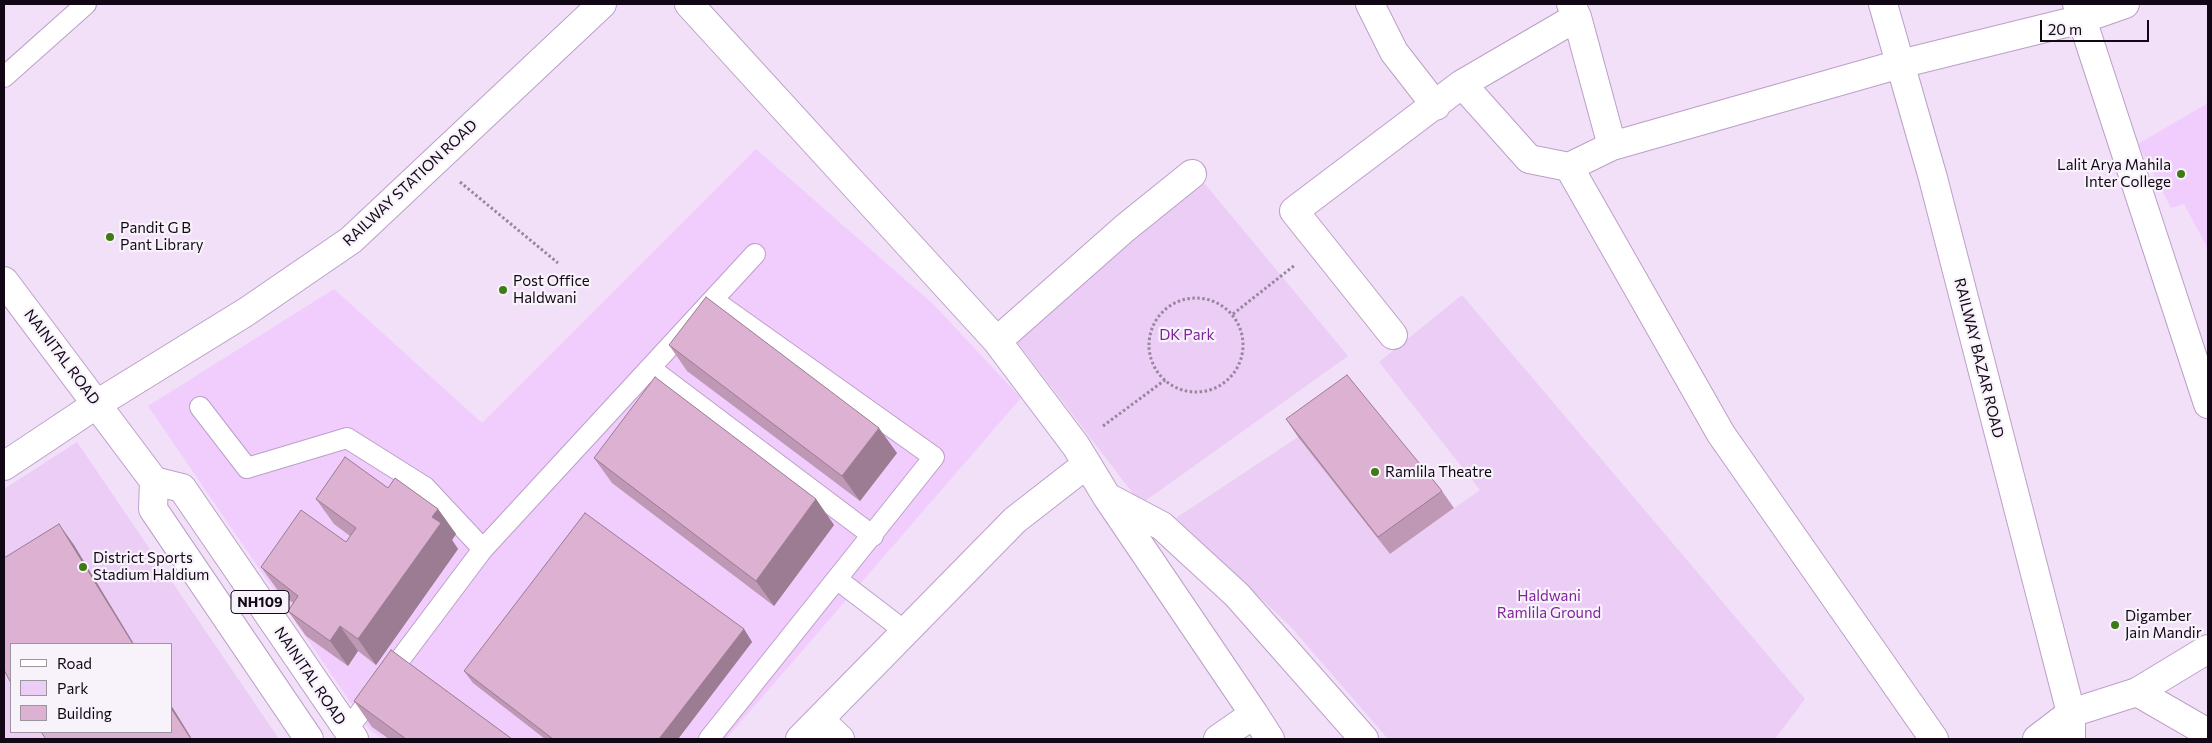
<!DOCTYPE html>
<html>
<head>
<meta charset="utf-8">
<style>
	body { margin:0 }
	#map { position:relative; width:2212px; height:743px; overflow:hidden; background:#f2e0f9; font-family:Commissioner,sans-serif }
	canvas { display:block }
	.frame { position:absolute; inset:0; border:5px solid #110715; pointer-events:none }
	.legend { position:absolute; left:10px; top:643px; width:162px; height:90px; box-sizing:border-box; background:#f8f2fb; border:1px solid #9c949f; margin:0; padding:6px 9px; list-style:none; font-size:15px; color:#110715 }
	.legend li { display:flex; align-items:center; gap:10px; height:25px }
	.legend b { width:25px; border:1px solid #9c949f }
	.scale { position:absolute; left:2040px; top:20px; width:109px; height:22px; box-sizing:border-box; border:2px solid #110715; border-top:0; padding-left:6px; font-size:15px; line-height:18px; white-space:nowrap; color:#110715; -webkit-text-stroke:4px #f8f2fb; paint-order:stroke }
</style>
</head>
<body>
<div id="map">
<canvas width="2212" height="743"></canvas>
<div class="frame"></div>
<ul class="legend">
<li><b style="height:6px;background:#fff"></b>Road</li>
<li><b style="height:14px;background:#ebcdf6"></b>Park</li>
<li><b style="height:14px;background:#ddb1d1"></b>Building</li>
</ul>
<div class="scale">20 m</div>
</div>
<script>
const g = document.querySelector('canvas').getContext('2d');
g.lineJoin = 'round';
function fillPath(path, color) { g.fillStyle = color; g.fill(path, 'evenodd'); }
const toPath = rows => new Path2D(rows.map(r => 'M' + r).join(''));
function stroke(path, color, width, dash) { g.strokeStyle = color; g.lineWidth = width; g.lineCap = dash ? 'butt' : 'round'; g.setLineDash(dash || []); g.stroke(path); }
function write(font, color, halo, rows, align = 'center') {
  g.font = font + ' Commissioner,sans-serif'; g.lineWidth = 4.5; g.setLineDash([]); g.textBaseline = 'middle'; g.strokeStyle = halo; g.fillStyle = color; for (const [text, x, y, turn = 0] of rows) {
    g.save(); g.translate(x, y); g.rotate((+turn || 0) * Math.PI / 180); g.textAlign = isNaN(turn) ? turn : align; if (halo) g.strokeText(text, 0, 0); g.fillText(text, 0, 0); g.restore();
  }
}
fillPath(toPath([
	[2208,103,2208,249,2184,204,2171,208,2138,144],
	[756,149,934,305,1021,398,726,739,382,739,368,728,148,406,334,289,482,423]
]), '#f1cdfe');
fillPath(toPath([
	[1200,178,1348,356,1141,504,1014,338],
	[1462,295,1805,699,1775,739,1388,739,1291,627,1176,518,1298,437,1390,554,1480,490,1379,362],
	[77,442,279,739,4,739,4,489],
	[11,644,171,644,171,732,11,732]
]), '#ebcdf6');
const service = toPath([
	[4,77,86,4],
	[650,368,873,536],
	[200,407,247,468,347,438,425,487,483,549],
	[838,580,906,632],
	[347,730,483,549,755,254],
	[709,739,934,457,713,300]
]);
const minor = toPath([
	[689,4,997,341,1076,446,1087,464],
	[1370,4,1394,52,1436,106],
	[1571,4,1577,17,1612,146,1569,167,1721,434,1934,739],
	[2077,4,2208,404],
	[1462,84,1529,159,1569,167],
	[1612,146,1900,64,2082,19,2125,4],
	[1393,335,1294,211,1462,84,1577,17],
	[997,341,1125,228,1192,174],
	[4,466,97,404],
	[1109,498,1162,526,1237,595,1364,739],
	[2137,692,2208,733],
	[820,720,840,739],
	[800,739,1015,520,1087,464,1107,497,1254,714],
	[1218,739,1254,714,1270,739],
	[2071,739,2071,713]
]);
const tertiary = toPath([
	[1883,4,1933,178,2071,713],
	[97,404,246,312,351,240,602,4]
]);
const secondary = toPath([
	[2037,739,2071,713,2137,692,2208,649]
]);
const trunk = toPath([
	[4,281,154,481,153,509,309,739],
	[154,481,182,488,354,739]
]);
stroke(service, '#bc9fc8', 22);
stroke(minor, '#bc9fc8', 30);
stroke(tertiary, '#bc9fc8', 30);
stroke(secondary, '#bc9fc8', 30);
stroke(trunk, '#bc9fc8', 30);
stroke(toPath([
	[460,182,558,263],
	'1149 345a47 47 0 1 1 94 0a47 47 0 1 1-94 0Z',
	[1233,314,1295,265],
	[1103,426,1165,380]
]), '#96879b', 3, [2.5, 2.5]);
stroke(service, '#fff', 20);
stroke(minor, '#fff', 28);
stroke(tertiary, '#fff', 28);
stroke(secondary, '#fff', 28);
stroke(trunk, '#fff', 28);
fillPath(toPath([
	[669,345,897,453,860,501,687,371],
	[1286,419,1442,491,1454,508,1390,554,1298,437],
	[594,458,816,499,834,525,774,606,612,483],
	[316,499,438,509,456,534,452,540,458,549,376,665,358,651,348,666,306,636,288,611,293,603,279,592,261,567,346,542,350,536,334,524],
	[744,629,752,642,678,739,545,739,473,683,464,671],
	[354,701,512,739,389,739,372,727]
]), '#be98b4');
fillPath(toPath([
	[879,428,897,453,860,501,842,476],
	[816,499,834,525,774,606,756,581],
	[438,509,456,534,452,540,458,549,376,665,358,639,432,517],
	[59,524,74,545,134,644,133,644],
	[340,626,358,651,348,666,330,641],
	[744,629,752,642,678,739,659,739],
	[171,705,192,739,191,739,171,708]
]), '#9b7c92');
const building = toPath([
	[706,297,879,428,842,476,669,345,706,297],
	[1347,375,1442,491,1378,537,1286,419,1347,375],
	[655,377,816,499,756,581,594,458,655,377],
	[345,457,388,488,395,478,438,509,432,517,441,523,358,639,340,626,330,641,288,611,298,596,261,567,301,510,346,542,356,528,316,499,345,457],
	[585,513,744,629,659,739,553,739,464,671,585,513],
	[59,524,133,644,11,644,11,683,4,670,4,558,59,524],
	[391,650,512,739,406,739,354,701,391,650],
	[171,708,191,739,46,739,41,732,171,732,171,708]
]);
fillPath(building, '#ddb1d1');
stroke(building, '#9b7c92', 1);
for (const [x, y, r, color] of [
	[2181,174,5,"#3d7b17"],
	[110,237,5,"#3d7b17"],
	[503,290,5,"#3d7b17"],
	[1375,472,5,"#3d7b17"],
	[83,567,5,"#3d7b17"],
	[2115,625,5,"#3d7b17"]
]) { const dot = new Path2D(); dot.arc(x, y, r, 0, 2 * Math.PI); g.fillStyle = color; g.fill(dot); stroke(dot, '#f8f2fb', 2); }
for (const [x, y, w] of [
	[260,602,58]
]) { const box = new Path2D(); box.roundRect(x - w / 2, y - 11.5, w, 23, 4); g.fillStyle = '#f8f2fb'; g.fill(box); stroke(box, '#110715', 1); }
write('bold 14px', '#110715', null, [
	["NH109",260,602]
]);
write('15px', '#110715', '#f8f2fb', [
	["Lalit Arya Mahila",2171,165,"right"],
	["Inter College",2171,182,"right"],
	["Pandit G B",120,228],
	["Pant Library",120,245],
	["Post Office",513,281],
	["Haldwani",513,298],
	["Ramlila Theatre",1385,472],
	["District Sports",93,558],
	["Stadium Haldium",93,575],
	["Digamber",2125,616],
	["Jain Mandir",2125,633]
], 'left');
write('15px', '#110715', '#f8f2fb', [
	["RAILWAY STATION ROAD",410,183,-43],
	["NAINITAL ROAD",62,357,53],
	["RAILWAY BAZAR ROAD",1979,358,76],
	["NAINITAL ROAD",310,676,56]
]);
write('15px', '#7f239c', '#f8f2fb', [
	["DK Park",1187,335],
	["Haldwani",1549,596],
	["Ramlila Ground",1549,613]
]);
</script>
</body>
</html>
